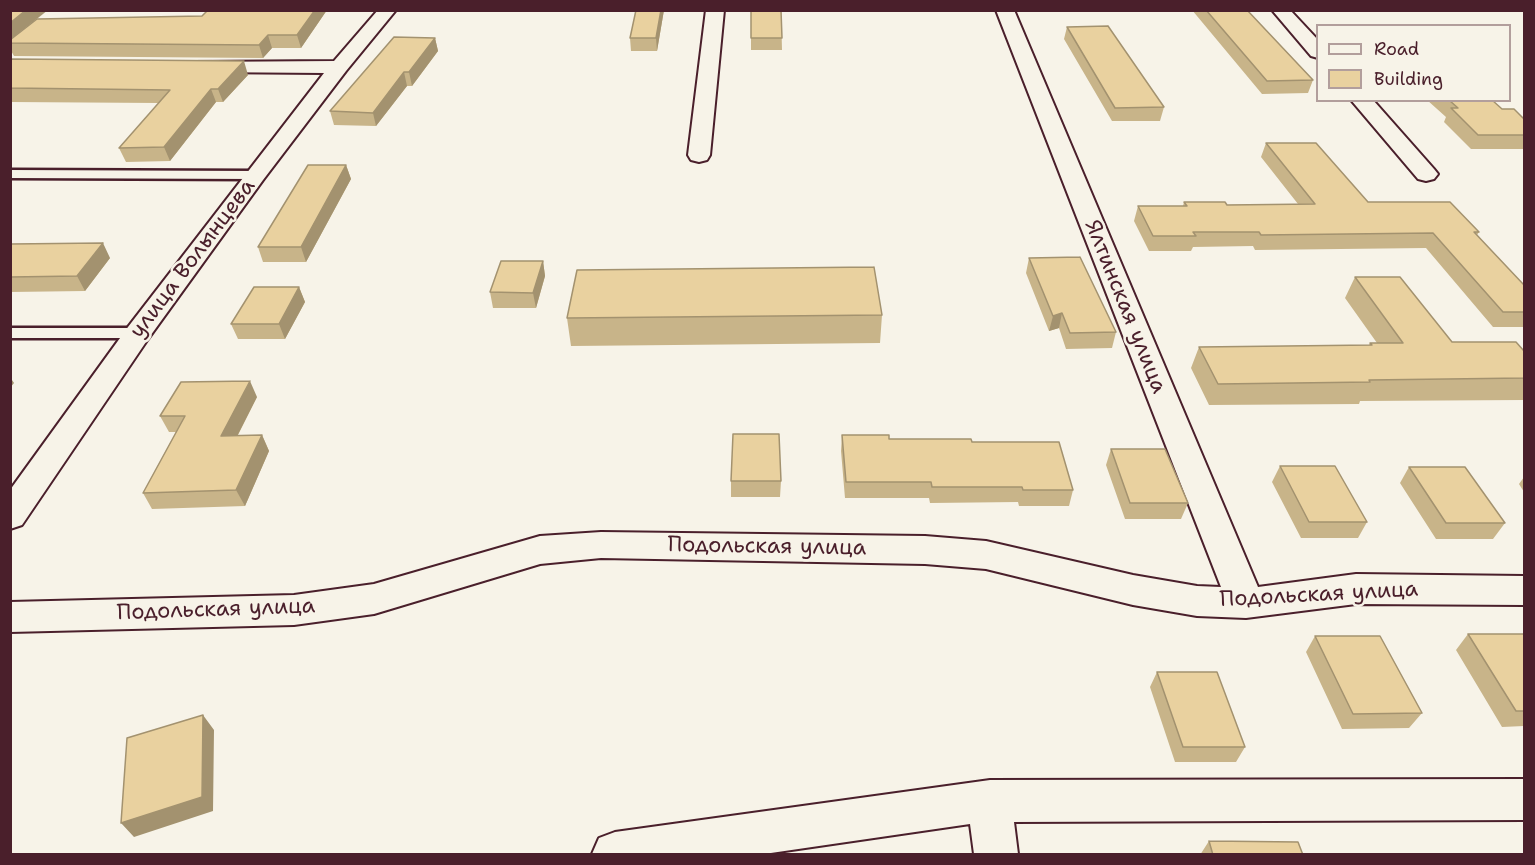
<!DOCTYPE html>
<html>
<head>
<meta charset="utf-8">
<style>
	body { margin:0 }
	#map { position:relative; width:1535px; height:865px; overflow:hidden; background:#f7f3e8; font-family:"Shantell Sans",sans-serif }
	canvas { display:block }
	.frame { position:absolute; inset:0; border:12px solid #4a1f2b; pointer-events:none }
	.legend { position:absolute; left:1316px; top:24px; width:195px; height:78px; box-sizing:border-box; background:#f7f3e8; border:2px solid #b29e9c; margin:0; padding:8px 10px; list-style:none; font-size:18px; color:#4a1f2b }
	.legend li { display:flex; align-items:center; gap:12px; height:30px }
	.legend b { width:30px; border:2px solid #b29e9c }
</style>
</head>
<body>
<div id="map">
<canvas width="1535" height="865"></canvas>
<div class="frame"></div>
<ul class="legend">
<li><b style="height:8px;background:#f7f3e8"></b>Road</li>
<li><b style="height:16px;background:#e9d19f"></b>Building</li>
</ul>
</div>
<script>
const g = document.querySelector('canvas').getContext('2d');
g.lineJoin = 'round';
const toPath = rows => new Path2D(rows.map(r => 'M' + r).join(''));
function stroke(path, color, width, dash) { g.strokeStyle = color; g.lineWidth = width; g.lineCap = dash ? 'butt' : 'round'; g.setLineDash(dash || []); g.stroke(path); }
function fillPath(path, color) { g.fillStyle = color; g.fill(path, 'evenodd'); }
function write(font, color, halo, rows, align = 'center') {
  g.font = font + ' "Shantell Sans",sans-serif'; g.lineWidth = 5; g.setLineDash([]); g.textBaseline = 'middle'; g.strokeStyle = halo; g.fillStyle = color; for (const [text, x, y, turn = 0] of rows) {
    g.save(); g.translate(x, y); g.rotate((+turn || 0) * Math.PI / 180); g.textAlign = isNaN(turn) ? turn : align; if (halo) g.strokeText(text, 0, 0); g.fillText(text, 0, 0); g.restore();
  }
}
const lane = toPath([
	[10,170,255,171,261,175,255,179,10,178,10,170],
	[10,328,138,328,145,333,138,338,10,338,10,328]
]);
const street = toPath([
	[378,10,396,10,346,71,263,180,148,339,22,525,10,529,10,490,128,327,324,73,201,72,194,70,191,66,194,62,334,61,378,10],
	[706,10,724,10,710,155,707,160,699,162,691,160,688,155,706,10],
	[996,10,1014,10,1258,587,1356,574,1524,576,1524,605,1356,604,1246,618,1197,616,1133,605,986,569,925,564,601,558,540,564,374,614,294,625,10,632,10,602,294,595,374,584,540,536,601,532,925,536,986,541,1133,575,1197,586,1221,587,996,10],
	[1272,10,1290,10,1318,40,1318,58,1311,56,1272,10],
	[1351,100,1373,100,1434,169,1438,174,1434,179,1426,181,1418,179,1351,100],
	[990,780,1524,779,1524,820,1014,822,1018,854,974,854,970,824,764,854,592,854,599,838,615,832,990,780]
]);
stroke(lane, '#4a1f2b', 5);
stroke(street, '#4a1f2b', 4);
fillPath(lane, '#f7f3e8');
fillPath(street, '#f7f3e8');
fillPath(toPath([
	[48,10,37,19,202,16,327,10,301,48,272,48,263,58,14,56,10,49,10,40],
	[636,10,664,10,657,51,631,51,630,38],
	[751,10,781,10,782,50,751,50],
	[1192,10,1247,10,1313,80,1308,93,1262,94],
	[1067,27,1164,107,1160,121,1112,121,1064,39],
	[435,38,438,51,412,86,407,86,376,126,334,125,330,111],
	[10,59,248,75,223,102,216,102,170,161,126,162,119,148,159,103,10,102],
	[1427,100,1492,100,1502,109,1524,119,1524,149,1471,149,1444,122,1446,117],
	[1266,143,1368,202,1479,232,1477,235,1524,285,1524,327,1493,327,1426,248,1255,250,1253,246,1193,247,1191,251,1149,251,1134,221,1138,206,1183,206,1184,202,1227,205,1298,204,1261,157],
	[346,165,351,179,306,262,263,262,258,247],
	[10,244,110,258,85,291,10,292],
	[1029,258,1116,332,1112,348,1066,349,1059,328,1049,331,1026,273],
	[543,261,545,276,536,308,493,308,490,292],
	[1355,277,1452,342,1524,351,1524,400,1360,401,1359,404,1209,405,1191,368,1199,347,1369,345,1370,343,1377,343,1345,298],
	[299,287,305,302,285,339,238,339,231,324],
	[882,315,880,343,571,346,567,318],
	[257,397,238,435,262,435,269,451,245,506,152,509,143,493,176,432,169,432,160,416],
	[842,435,889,439,972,442,1073,490,1069,506,1019,506,1018,502,930,503,929,498,845,498,841,451],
	[1111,449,1188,503,1181,519,1125,519,1106,465],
	[1280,466,1367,522,1358,538,1301,538,1272,482],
	[1409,467,1505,523,1493,539,1436,539,1400,483],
	[1524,477,1524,492,1519,484],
	[731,481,781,481,780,497,731,497],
	[1468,634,1524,634,1524,726,1502,727,1456,650],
	[1315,636,1422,713,1409,728,1342,729,1306,652],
	[1157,672,1245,747,1236,762,1175,762,1150,687],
	[1209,841,1303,855,1200,855]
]), '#c8b489');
fillPath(toPath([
	[26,10,48,10,10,40,10,23],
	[315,10,327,10,301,48,297,35],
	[661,10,664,10,657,51,656,38],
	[268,35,272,48,263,58,259,45],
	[435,38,438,51,412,86,409,72],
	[244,61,248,75,223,102,218,89],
	[404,72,407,86,376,126,373,113],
	[211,89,216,102,170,161,164,147],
	[346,165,351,179,306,262,301,247],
	[103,243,110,258,85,291,77,276],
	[543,261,545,276,536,308,533,293],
	[299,287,305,302,285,339,279,324],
	[1062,313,1059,328,1049,331,1053,316],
	[10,377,14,383,10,388],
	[250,381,257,397,229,452,221,436],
	[262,435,269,451,245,506,236,490],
	[203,715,214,730,213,811,134,837,121,823]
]), '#a3926f');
const building = toPath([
	[10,10,26,10,10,23,10,10],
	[208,10,315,10,297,35,268,35,259,45,10,43,10,40,37,19,202,16,208,10],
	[636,10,661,10,656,38,630,38,636,10],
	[751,10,781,10,782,38,751,38,751,10],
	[1206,10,1247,10,1313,80,1267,81,1206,10],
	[1108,26,1164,107,1115,108,1067,27,1108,26],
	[394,37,435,38,409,72,404,72,373,113,330,111,394,37],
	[10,59,244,61,218,89,211,89,164,147,119,148,170,90,10,88,10,59],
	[1449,100,1492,100,1502,109,1514,109,1524,119,1524,135,1478,135,1451,108,1458,108,1449,100],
	[1266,143,1316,143,1368,202,1450,202,1479,232,1474,232,1524,285,1524,312,1503,312,1433,233,1261,235,1259,232,1193,232,1196,236,1153,236,1138,206,1187,206,1184,202,1225,202,1227,205,1315,204,1266,143],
	[308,165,346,165,301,247,258,247,308,165],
	[103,243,77,276,10,277,10,244,103,243],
	[1080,257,1116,332,1070,333,1062,313,1053,316,1029,258,1080,257],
	[501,261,543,261,533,293,490,292,501,261],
	[874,267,882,315,567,318,577,270,874,267],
	[1355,277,1400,277,1452,342,1516,342,1524,351,1524,378,1369,380,1370,382,1218,384,1199,347,1372,345,1370,343,1403,343,1355,277],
	[254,287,299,287,279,324,231,324,254,287],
	[250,381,221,436,262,435,236,490,143,493,185,416,160,416,181,382,250,381],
	[733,434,779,434,781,481,731,481,733,434],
	[842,435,889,435,889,439,971,439,972,442,1059,442,1073,490,1023,490,1022,487,932,487,931,482,846,482,842,435],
	[1111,449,1165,449,1188,503,1130,503,1111,449],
	[1280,466,1335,466,1367,522,1309,522,1280,466],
	[1409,467,1465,467,1505,523,1446,523,1409,467],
	[1468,634,1524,634,1524,711,1516,711,1468,634],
	[1315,636,1380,636,1422,713,1353,714,1315,636],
	[1157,672,1217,672,1245,747,1183,747,1157,672],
	[203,715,202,797,121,823,127,738,203,715],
	[1209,841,1298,842,1303,855,1213,855,1209,841]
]);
fillPath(building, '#e9d19f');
stroke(building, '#a3926f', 1.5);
write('22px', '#4a1f2b', '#f7f3e8', [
	["улица Волынцева",193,259,-53],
	["Ялтинская улица",1125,307,68],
	["Подольская улица",767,547,1],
	["Подольская улица",1319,595,-3],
	["Подольская улица",216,610,-2]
]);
</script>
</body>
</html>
